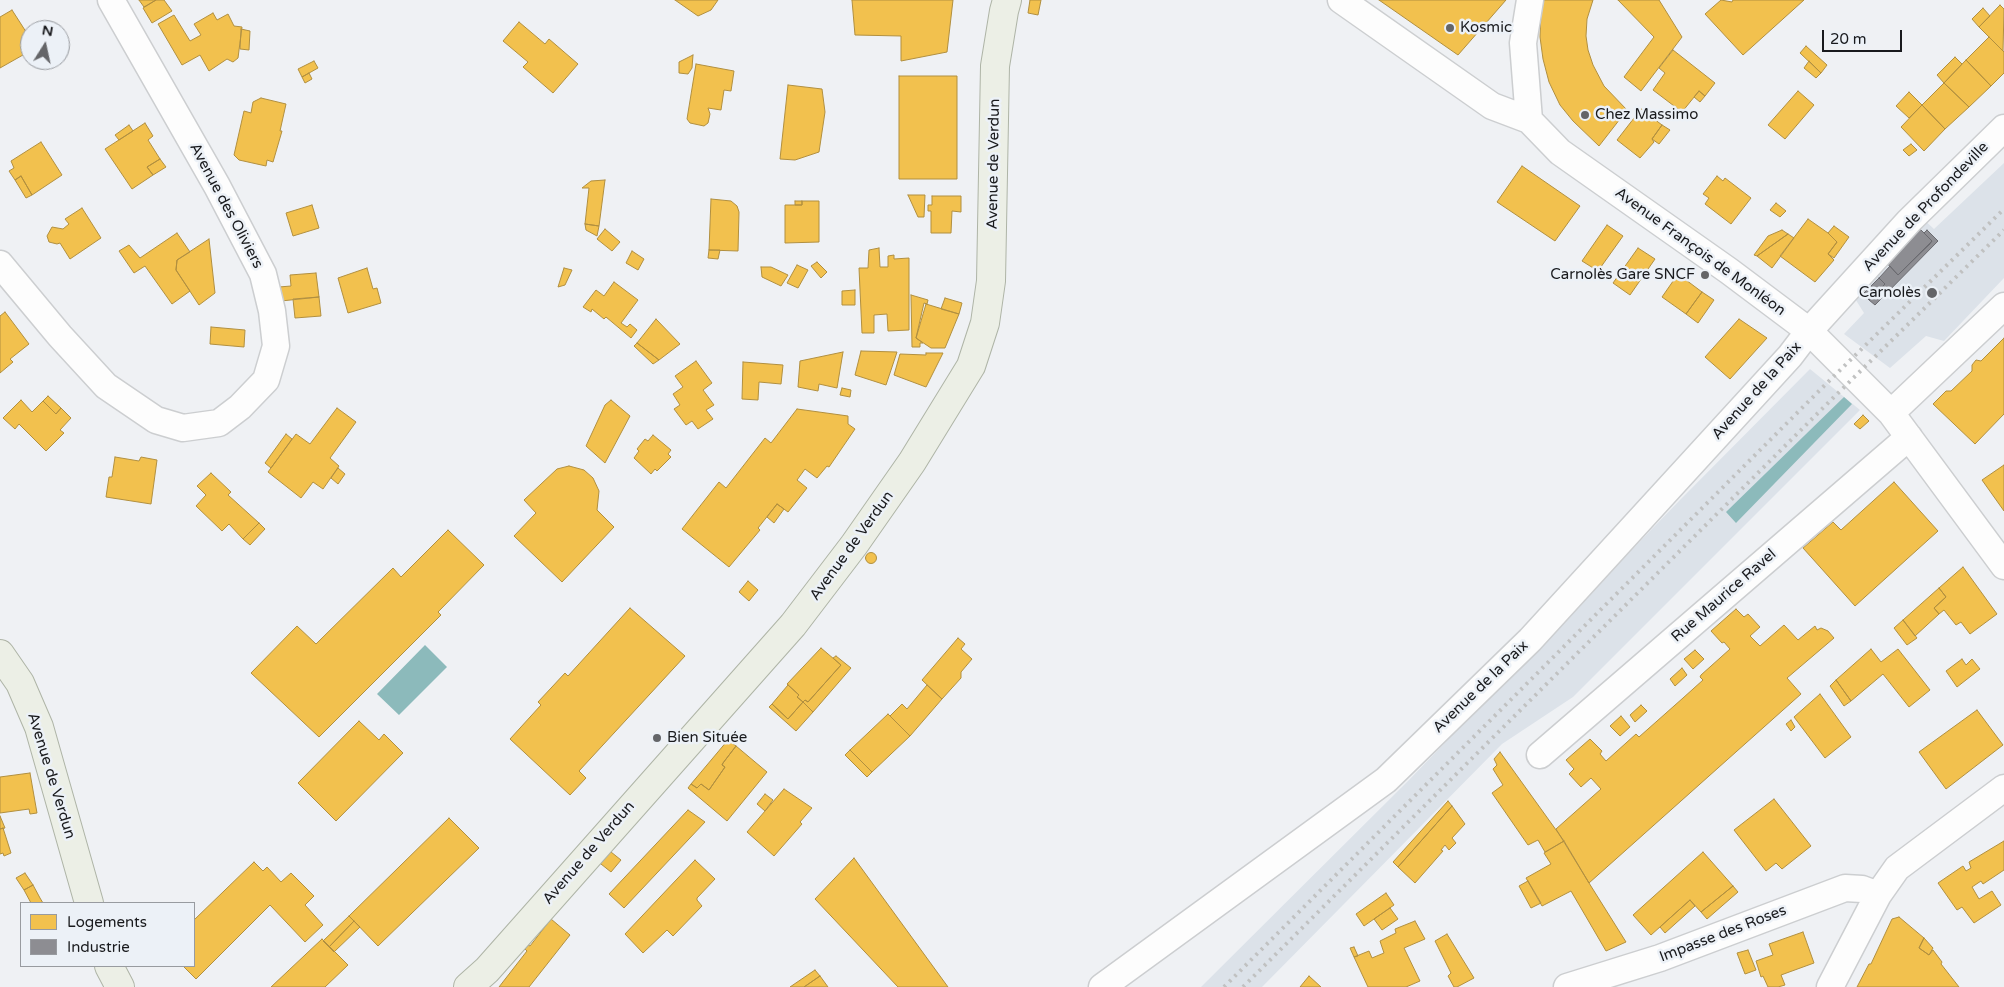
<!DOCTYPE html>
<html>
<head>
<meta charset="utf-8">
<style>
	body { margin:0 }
	#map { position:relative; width:2004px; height:987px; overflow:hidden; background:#eff1f4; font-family:"Varela Round",sans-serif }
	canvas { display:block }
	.legend { position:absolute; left:20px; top:902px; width:175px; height:65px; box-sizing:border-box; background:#ecf1f7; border:1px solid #989ba0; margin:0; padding:6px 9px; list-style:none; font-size:15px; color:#191a1d }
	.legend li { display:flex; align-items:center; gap:10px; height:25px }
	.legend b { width:25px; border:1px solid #989ba0 }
	.north { position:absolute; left:20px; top:20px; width:50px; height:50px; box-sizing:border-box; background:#ecf1f7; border:1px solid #989ba0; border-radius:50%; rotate:10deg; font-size:14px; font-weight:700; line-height:20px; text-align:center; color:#191a1d }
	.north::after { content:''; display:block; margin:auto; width:18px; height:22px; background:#646568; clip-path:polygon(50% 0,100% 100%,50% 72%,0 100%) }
	.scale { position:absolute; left:1822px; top:30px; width:80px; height:22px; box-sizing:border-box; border:2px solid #191a1d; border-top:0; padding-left:6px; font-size:15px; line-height:18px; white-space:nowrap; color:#191a1d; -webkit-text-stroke:4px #ecf1f7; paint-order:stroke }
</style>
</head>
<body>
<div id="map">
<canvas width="2004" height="987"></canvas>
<ul class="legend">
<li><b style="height:14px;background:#f2c14e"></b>Logements</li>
<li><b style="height:14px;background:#8d8d92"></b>Industrie</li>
</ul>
<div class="north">N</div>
<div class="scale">20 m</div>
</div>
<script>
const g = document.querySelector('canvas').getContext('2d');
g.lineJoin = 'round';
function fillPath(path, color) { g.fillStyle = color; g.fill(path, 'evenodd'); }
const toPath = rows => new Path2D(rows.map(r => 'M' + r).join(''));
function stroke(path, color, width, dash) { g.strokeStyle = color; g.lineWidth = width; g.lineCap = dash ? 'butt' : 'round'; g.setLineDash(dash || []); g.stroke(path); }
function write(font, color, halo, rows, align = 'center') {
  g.font = font + ' "Varela Round",sans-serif'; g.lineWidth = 5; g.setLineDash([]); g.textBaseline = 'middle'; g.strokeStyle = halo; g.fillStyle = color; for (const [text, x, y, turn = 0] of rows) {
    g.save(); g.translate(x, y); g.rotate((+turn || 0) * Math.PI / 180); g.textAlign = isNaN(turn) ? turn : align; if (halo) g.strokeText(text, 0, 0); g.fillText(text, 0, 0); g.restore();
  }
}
fillPath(toPath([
	[2004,163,2004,278,1944,341,1926,336,1890,368,1844,334,1864,313,1854,297,1920,216,1934,229],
	[1810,369,1860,410,1573,697,1502,744,1262,987,1201,987,1408,781,1679,501]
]), '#dce2e9');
fillPath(toPath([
	[1844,397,1852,404,1736,523,1726,512],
	[425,645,447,667,399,715,377,694]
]), '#8cbabb');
const homes = toPath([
	[139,0,156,0,144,7,139,0],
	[156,0,164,0,172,11,152,23,143,8,156,0],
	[675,0,718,0,711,10,698,16,675,0],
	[852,0,953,0,947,52,901,61,901,36,855,35,852,0],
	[1030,0,1041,0,1038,15,1028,13,1030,0],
	[1379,0,1506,0,1458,55,1379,0],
	[1544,0,1593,0,1587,19,1586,36,1588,50,1593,65,1604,86,1627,110,1599,146,1573,121,1560,105,1549,82,1543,59,1540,37,1541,12,1544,0],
	[1618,0,1659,0,1682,37,1641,91,1624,77,1654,37,1618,0],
	[1721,0,1732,2,1733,0,1804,0,1743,55,1705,14,1721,0],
	[2000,5,2004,9,2003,51,1979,27,2000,5],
	[1983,8,1990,16,1979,27,1972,19,1983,8],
	[12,10,30,38,30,51,0,68,0,17,12,10],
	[213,13,217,20,228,14,234,26,242,27,238,58,233,62,227,59,209,71,200,55,182,65,158,24,174,15,190,41,201,35,194,24,213,13],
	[519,22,545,44,549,39,578,64,553,93,523,67,528,62,503,41,519,22],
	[241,29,250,31,249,50,240,49,241,29],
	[1989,37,2004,52,2004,73,1991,86,1966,60,1989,37],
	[1806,46,1827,65,1821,73,1800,53,1806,46],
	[1673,50,1715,83,1705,96,1699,91,1682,112,1653,90,1665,73,1659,68,1673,50],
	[693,55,692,68,688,74,679,73,679,62,693,55],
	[1955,57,1962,64,1944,83,1937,75,1955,57],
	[1966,60,1991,86,1969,107,1944,83,1966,60],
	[314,61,318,68,302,77,298,69,314,61],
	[1809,61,1821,73,1816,78,1804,68,1809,61],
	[696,64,734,71,731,91,724,90,721,110,708,108,710,114,708,123,704,126,690,123,687,119,696,64],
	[309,73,312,79,305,83,302,77,309,73],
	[899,76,957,76,957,179,899,179,899,76],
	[1944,83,1969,107,1945,129,1922,105,1944,83],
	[788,85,822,89,825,112,819,152,795,160,780,159,788,85],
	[1699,91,1705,96,1700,102,1694,97,1699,91],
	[1798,91,1814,105,1785,139,1768,125,1798,91],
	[1909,92,1922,105,1909,118,1896,106,1909,92],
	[261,98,286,104,280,131,282,131,273,162,267,160,266,166,239,160,234,155,244,111,251,113,253,102,261,98],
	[1922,105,1945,129,1924,151,1901,127,1922,105],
	[1641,109,1662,125,1652,139,1654,142,1640,158,1617,140,1641,109],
	[145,123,153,136,148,140,160,159,147,167,153,175,132,189,105,149,145,123],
	[129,125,133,131,119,140,115,135,129,125],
	[1662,125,1670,130,1659,144,1652,139,1662,125],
	[41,142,62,175,32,195,21,176,15,180,9,171,14,168,11,161,41,142],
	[1911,144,1917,150,1909,156,1903,150,1911,144],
	[160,159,166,167,153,175,147,167,160,159],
	[1522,166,1580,206,1555,241,1497,202,1522,166],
	[21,176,32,195,26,198,15,180,21,176],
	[1717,176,1723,181,1725,178,1751,198,1731,224,1705,204,1709,198,1703,194,1717,176],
	[605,180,599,226,585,224,589,188,582,188,591,181,605,180],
	[908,195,925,195,924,217,918,217,908,195],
	[932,196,961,196,961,212,952,211,951,233,931,233,931,211,928,211,928,205,932,205,932,196],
	[711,199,731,201,737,206,739,212,738,251,709,250,711,199],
	[795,201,802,201,802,205,795,205,795,201],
	[802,201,819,201,819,242,785,243,785,205,802,205,802,201],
	[1776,203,1786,211,1780,217,1770,210,1776,203],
	[312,205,319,228,293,236,286,213,312,205],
	[82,208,101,238,70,259,60,243,57,244,49,242,47,236,52,227,63,229,69,224,65,219,82,208],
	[1808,219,1828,233,1837,242,1828,254,1834,260,1815,282,1780,256,1808,219],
	[585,224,599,226,597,236,586,230,585,224],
	[1607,225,1623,236,1598,271,1582,261,1607,225],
	[1834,226,1849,237,1834,258,1828,254,1837,242,1828,233,1834,226],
	[605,229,620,242,612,251,597,239,605,229],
	[1782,230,1788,234,1757,256,1754,255,1768,236,1782,230],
	[177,233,190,252,177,260,176,270,190,291,172,304,145,266,134,273,119,251,129,245,140,258,177,233],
	[1788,234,1794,238,1772,268,1757,256,1788,234],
	[209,239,215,293,199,305,176,270,177,260,209,239],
	[879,248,880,267,888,267,888,256,894,255,894,259,909,258,909,330,888,331,887,314,874,315,874,333,862,333,859,268,868,268,869,250,879,248],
	[1638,248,1655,259,1630,295,1613,283,1638,248],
	[709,250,720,250,718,259,708,258,709,250],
	[632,251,644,259,638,270,626,263,632,251],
	[817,262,827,272,821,278,811,266,817,262],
	[797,265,808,270,798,288,787,283,797,265],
	[761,267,771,267,788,275,781,286,762,277,761,267],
	[367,268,373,289,377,288,381,303,348,313,338,278,367,268],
	[564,268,572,270,565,285,558,287,564,268],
	[316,273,319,297,281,301,279,287,291,286,290,275,316,273],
	[1678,274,1702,292,1686,314,1662,297,1678,274],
	[614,282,638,300,621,323,627,327,630,324,637,330,631,338,606,317,604,319,592,309,591,312,583,307,596,290,604,296,614,282],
	[855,290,855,305,842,305,842,291,855,290],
	[1702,292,1714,300,1698,323,1686,314,1702,292],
	[911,295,928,300,927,304,924,303,916,338,923,343,920,343,920,347,912,347,911,295],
	[319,297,321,316,295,318,293,299,319,297],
	[945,298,962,303,959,314,941,309,945,298],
	[926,304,959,314,945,348,931,348,916,338,926,304],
	[5,312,29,344,10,359,13,362,0,373,0,316,5,312],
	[656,319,680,344,659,360,637,343,656,319],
	[1739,319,1767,338,1730,379,1705,357,1739,319],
	[211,327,245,330,244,347,210,344,211,327],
	[2004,338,2004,414,1975,444,1933,404,1946,391,1951,391,1972,371,1972,365,1976,360,1981,361,2004,338],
	[637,343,659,360,653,364,634,346,637,343],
	[861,351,897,352,886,385,855,375,861,351],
	[843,352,837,388,819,384,818,391,798,387,800,361,843,352],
	[926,353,943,353,926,387,894,375,900,354,926,355,926,353],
	[696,361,712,383,703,390,714,405,706,410,713,419,698,429,692,421,686,425,674,409,680,405,673,394,683,387,675,376,696,361],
	[743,362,783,365,781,384,759,382,758,400,742,399,743,362],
	[842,388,851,390,850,397,840,395,842,388],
	[48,396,61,408,56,414,43,401,48,396],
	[21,400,32,412,43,401,56,414,61,408,71,418,60,430,64,433,46,451,19,424,15,429,3,418,21,400],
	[611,400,630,416,605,463,586,446,605,405,611,400],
	[337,408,356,422,330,458,339,466,323,489,313,482,301,498,268,472,296,434,310,444,337,408],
	[797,409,848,416,848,424,855,429,829,467,827,466,817,478,805,469,797,480,807,488,788,512,777,504,758,528,760,530,729,567,682,529,719,482,726,488,765,438,771,443,797,409],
	[1863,415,1869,421,1860,429,1854,424,1863,415],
	[286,434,292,439,271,468,265,463,286,434],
	[653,435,671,450,668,454,671,457,657,471,655,469,651,474,634,458,639,451,637,449,645,439,648,441,653,435],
	[115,457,139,461,141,457,157,460,151,504,106,497,109,477,112,477,115,457],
	[2004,465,2004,511,1982,480,2004,465],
	[569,466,584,470,593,478,599,491,597,510,614,527,562,582,514,536,536,513,524,500,557,469,569,466],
	[338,468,345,474,338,484,331,478,338,468],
	[211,473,231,492,228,495,259,523,243,539,229,524,222,531,196,506,206,495,197,486,211,473],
	[1894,482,1938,531,1855,606,1803,548,1833,522,1841,530,1894,482],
	[777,504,784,509,774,523,767,517,777,504],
	[259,523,265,529,250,545,243,539,259,523],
	[448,530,484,565,438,612,441,615,319,737,251,673,297,626,316,644,393,568,401,577,448,530],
	'865.5 558a5.5 5.5 0 1 1 11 0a5.5 5.5 0 1 1-11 0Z',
	[1963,567,1997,614,1970,634,1961,622,1956,625,1944,610,1939,614,1934,608,1946,597,1939,588,1963,567],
	[748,581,758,590,749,601,739,592,748,581],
	[1939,588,1946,597,1934,608,1939,614,1915,636,1903,620,1939,588],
	[630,608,685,656,579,771,586,778,570,795,510,739,541,705,538,702,565,673,568,676,630,608],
	[1736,609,1744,617,1748,614,1760,627,1750,636,1760,646,1784,625,1798,640,1815,626,1817,630,1821,628,1828,631,1834,638,1787,678,1801,694,1589,883,1556,829,1601,789,1591,778,1581,787,1569,774,1574,769,1566,760,1590,739,1602,751,1600,754,1606,761,1636,734,1639,737,1683,698,1703,680,1700,677,1701,675,1730,649,1724,642,1722,643,1711,631,1736,609],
	[1903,620,1917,638,1907,645,1894,628,1903,620],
	[958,638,965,644,961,649,972,659,961,672,961,678,942,699,922,680,958,638],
	[821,648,841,665,808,702,805,700,803,702,797,697,799,695,787,684,821,648],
	[1871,649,1881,662,1898,649,1930,690,1909,707,1883,674,1851,701,1836,680,1871,649],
	[1695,650,1704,659,1693,669,1684,659,1695,650],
	[836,656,851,668,813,712,803,702,805,700,808,702,841,665,833,658,836,656],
	[1962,659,1966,665,1972,659,1980,669,1957,687,1946,671,1962,659],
	[1682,668,1687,675,1675,686,1670,679,1682,668],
	[1836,680,1851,701,1844,706,1830,686,1836,680],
	[788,685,799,695,797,697,803,702,788,719,772,704,788,685],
	[927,685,942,699,910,736,890,716,902,704,907,709,927,685],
	[1820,694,1851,737,1825,758,1794,717,1820,694],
	[803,702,813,712,796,731,769,707,772,704,788,719,803,702],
	[1641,705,1647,711,1635,722,1630,715,1641,705],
	[1977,710,2003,745,1946,789,1919,752,1977,710],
	[888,714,910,736,872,772,850,750,888,714],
	[1621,716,1630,727,1620,736,1610,726,1621,716],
	[1791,720,1795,727,1791,731,1786,724,1791,720],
	[359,721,379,740,384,734,403,753,336,821,298,783,359,721],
	[728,740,736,746,723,763,722,765,725,767,709,790,701,784,697,788,691,784,728,740],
	[736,746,767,772,727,821,688,788,691,784,697,788,701,784,709,790,725,767,722,765,723,763,736,746],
	[850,750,872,772,867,777,845,755,850,750],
	[1500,752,1564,841,1545,852,1538,840,1528,845,1492,793,1503,785,1493,769,1497,765,1494,759,1500,752],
	[30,773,37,813,30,814,29,809,0,813,0,777,30,773],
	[784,789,812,808,800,822,802,824,774,856,747,832,784,789],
	[765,794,773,800,765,811,757,804,765,794],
	[1774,799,1811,846,1782,869,1776,863,1766,871,1734,830,1774,799],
	[1448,801,1452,806,1398,867,1393,862,1448,801],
	[1452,806,1465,824,1452,838,1456,843,1449,850,1445,845,1441,850,1443,851,1415,883,1398,867,1452,806],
	[688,810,705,822,624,908,609,894,688,810],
	[0,816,5,828,0,829,0,816],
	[449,818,479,848,378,946,349,916,449,818],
	[3,828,11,853,4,856,3,853,0,854,0,829,3,828],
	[1564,841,1589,883,1626,942,1606,951,1571,891,1542,906,1526,878,1551,864,1544,853,1564,841],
	[2004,841,2004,870,1983,884,1981,881,1972,887,1979,899,1992,891,2001,905,1974,923,1962,907,1957,910,1938,883,1963,866,1966,871,1971,868,1969,862,2004,841],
	[606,848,621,860,611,872,596,860,606,848],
	[1703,852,1733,886,1701,912,1690,900,1651,935,1633,915,1703,852],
	[854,858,948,987,898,987,815,899,854,858],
	[695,860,715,879,697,898,697,900,702,906,673,936,667,930,643,953,625,934,695,860],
	[254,862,263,871,267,867,281,882,291,873,314,896,305,905,323,925,305,942,270,905,196,979,183,966,194,966,194,920,254,862],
	[25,873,33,885,24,890,16,878,25,873],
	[1528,881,1541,903,1531,908,1519,886,1528,881],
	[33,885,40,898,43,903,31,903,24,890,33,885],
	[1733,886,1738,892,1707,919,1701,912,1733,886],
	[1386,893,1394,905,1364,926,1356,914,1386,893],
	[1690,900,1695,906,1665,933,1660,927,1690,900],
	[1390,908,1398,919,1382,930,1374,919,1390,908],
	[349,916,354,921,329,947,323,941,349,916],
	[1899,917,1924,938,1919,948,1929,955,1933,950,1942,962,1941,964,1959,987,1857,987,1869,964,1871,964,1892,919,1899,917],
	[551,919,570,935,529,987,499,987,527,951,525,949,528,945,530,946,551,919],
	[354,921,360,927,334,952,329,947,354,921],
	[1415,921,1425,939,1404,948,1420,981,1406,987,1368,987,1354,957,1369,951,1372,958,1384,953,1380,941,1396,933,1395,929,1415,921],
	[1803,932,1814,963,1781,975,1785,985,1778,987,1768,987,1763,976,1761,977,1756,961,1773,955,1769,944,1803,932],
	[1447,934,1474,978,1457,987,1454,987,1448,976,1451,973,1435,941,1447,934],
	[1924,938,1933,948,1929,955,1919,948,1924,938],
	[322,939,348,965,325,987,271,987,322,939],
	[1354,947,1358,956,1354,957,1350,948,1354,947],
	[1748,950,1756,970,1745,974,1737,953,1748,950],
	[815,970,820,976,804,987,790,987,815,970],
	[820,976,828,987,804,987,820,976],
	[1309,976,1321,987,1300,987,1309,976]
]);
fillPath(homes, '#f2c14e');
stroke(homes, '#b18f3f', 1);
const industry = toPath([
	[1916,225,1932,241,1898,275,1882,258,1916,225],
	[1927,230,1938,241,1875,305,1869,300,1885,284,1879,278,1890,266,1898,275,1930,244,1932,241,1924,233,1927,230],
	[1879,278,1885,284,1869,300,1863,294,1879,278]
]);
fillPath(industry, '#8d8d92');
stroke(industry, '#6a6a6f', 1);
const minor = toPath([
	[1341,0,1492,106,1529,120,1560,152,1729,271,1809,331,1891,413,2004,566],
	[1529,120,1523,43,1530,0],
	[0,264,60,336,106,386,156,420,183,428,219,423,240,407,266,380,276,346,272,311,263,274,217,186,111,0],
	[1891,413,2004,306],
	[1540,755,1909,437],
	[1102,987,1386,780,1530,640,1790,356,1809,331,1909,221,2004,128],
	[1567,987,1660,958,1845,888,1862,889,1878,895],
	[1830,987,1878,895,1897,868,2004,788]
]);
const major = toPath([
	[0,654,20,683,39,727,89,903],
	[109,966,120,987],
	[468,987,487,970,793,625,854,545,912,462,971,366,985,323,991,281,995,66,1004,11,1007,0]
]);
stroke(minor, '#ccced0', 29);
stroke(major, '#aeb4a6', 30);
stroke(minor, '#fdfdfd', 26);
stroke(major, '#ecefe6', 28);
stroke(toPath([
	[1224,987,1825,385,2004,209],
	[1243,987,1833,398,2004,230]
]), '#c0c1c1', 4, [2.5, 5]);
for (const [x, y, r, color] of [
	[1450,28,5,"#646568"],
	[1585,115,5,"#646568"],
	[1705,275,5,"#646568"],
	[1932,293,6,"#646568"],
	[657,738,5,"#646568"]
]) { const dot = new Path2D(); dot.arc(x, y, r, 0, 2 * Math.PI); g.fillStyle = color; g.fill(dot); stroke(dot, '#ecf1f7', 2); }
write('15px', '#191a1d', '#ecf1f7', [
	["Kosmic",1460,28],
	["Chez Massimo",1595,115],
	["Carnolès Gare SNCF",1695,275,"right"],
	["Carnolès",1921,293,"right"],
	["Bien Située",667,738]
], 'left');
write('15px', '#191a1d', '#ecf1f7', [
	["Avenue de Verdun",994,164,-89],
	["Avenue des Oliviers",226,206,62],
	["Avenue de Profondeville",1926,207,-46],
	["Avenue François de Monléon",1700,252,36],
	["Avenue de la Paix",1757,391,-48],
	["Avenue de Verdun",852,546,-54],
	["Rue Maurice Ravel",1724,596,-41],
	["Avenue de la Paix",1481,687,-44],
	["Avenue de Verdun",51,776,73],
	["Avenue de Verdun",589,853,-49],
	["Impasse des Roses",1723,934,-21]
]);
</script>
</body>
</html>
